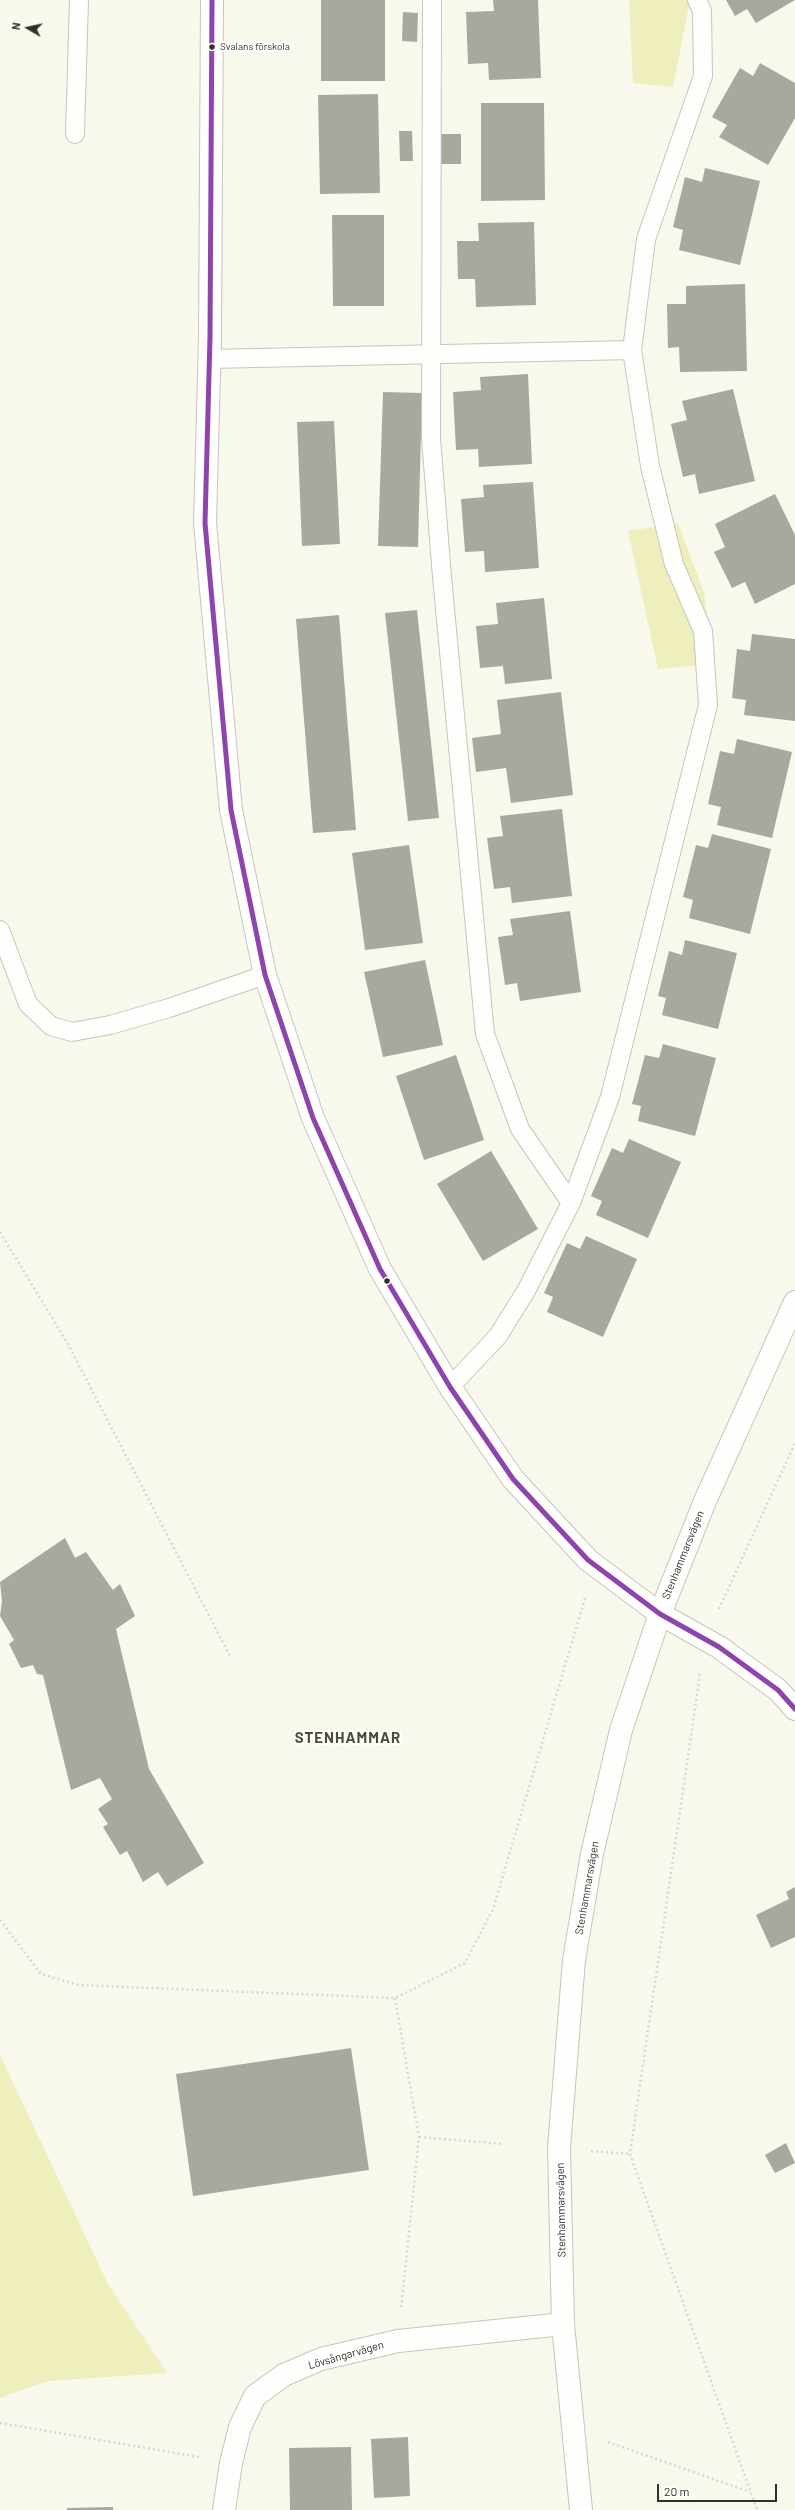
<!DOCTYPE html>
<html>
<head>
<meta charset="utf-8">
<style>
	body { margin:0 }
	#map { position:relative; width:795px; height:2510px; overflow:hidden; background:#f8f9ec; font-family:Barlow,sans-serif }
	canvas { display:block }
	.north { position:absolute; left:8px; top:8px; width:40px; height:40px; -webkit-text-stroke:3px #fff; paint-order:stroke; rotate:279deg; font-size:11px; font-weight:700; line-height:16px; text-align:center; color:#303027 }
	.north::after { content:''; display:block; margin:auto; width:14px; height:18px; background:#303027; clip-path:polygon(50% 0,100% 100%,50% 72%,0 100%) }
	.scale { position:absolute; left:657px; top:2484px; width:120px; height:18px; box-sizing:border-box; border:2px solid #303027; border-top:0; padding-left:5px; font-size:12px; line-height:14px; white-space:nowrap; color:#303027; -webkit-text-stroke:3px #fff; paint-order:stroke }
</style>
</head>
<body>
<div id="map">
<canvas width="795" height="2510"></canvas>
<div class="north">N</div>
<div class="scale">20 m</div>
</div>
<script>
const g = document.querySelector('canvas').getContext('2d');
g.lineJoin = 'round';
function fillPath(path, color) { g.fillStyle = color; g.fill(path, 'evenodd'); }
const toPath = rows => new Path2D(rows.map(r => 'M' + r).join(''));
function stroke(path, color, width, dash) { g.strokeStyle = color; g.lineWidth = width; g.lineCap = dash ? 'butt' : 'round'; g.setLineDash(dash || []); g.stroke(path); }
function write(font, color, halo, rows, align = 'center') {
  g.font = font + ' Barlow,sans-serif'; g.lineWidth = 4; g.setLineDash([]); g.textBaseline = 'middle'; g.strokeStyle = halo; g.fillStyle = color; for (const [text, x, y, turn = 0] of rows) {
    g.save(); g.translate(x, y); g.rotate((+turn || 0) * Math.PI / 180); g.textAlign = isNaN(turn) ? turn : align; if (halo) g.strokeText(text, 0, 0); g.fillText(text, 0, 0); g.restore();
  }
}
fillPath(toPath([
	[629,0,690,0,673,87,633,83],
	[678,523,704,593,714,664,658,669,628,531],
	[0,2055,107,2282,167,2373,48,2381,0,2398]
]), '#eeefbc');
fillPath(toPath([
	[321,0,385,0,385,81,321,81],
	[493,0,538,0,541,78,489,80,488,63,468,64,466,12,494,11],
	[726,0,795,0,756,23,747,9,735,16],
	[403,12,418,13,417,42,402,41],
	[760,63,795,83,795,118,768,165,719,137,727,125,712,117,740,68,753,76],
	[378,94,380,193,320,194,318,95],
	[481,103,544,103,545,200,481,201],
	[399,131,412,131,413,161,400,161],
	[440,134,461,134,461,164,440,164],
	[705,168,760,181,740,265,679,250,683,230,673,227,685,177,702,182],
	[332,215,384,215,384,306,333,306],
	[534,222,536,305,476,307,475,279,458,279,457,241,479,241,478,223],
	[745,284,747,371,680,372,679,347,668,348,667,304,686,304,686,286],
	[528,374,532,464,479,467,478,449,456,450,453,392,481,390,480,377],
	[733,389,755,481,699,494,695,474,683,477,671,424,687,420,682,401],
	[383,392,422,393,418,547,378,546],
	[334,421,340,544,302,546,297,422],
	[533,482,539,568,485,572,484,551,465,552,461,499,484,497,483,485],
	[775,494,795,535,795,584,755,604,745,582,732,588,714,552,725,547,715,524],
	[544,598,552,679,505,684,503,666,480,668,476,626,498,624,496,603],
	[417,610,439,818,408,821,385,613],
	[339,615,356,830,313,833,296,619],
	[752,634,795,639,795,721,744,715,746,700,732,698,737,649,750,651],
	[561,692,573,795,511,803,506,768,476,772,472,738,501,734,497,700],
	[737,739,792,752,772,838,717,825,721,807,708,804,720,751,734,754],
	[562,809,572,896,512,903,510,887,494,889,487,838,503,836,500,816],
	[712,834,771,849,750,934,689,918,693,900,683,897,696,845,708,848],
	[409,845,423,943,365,950,352,853],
	[570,911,581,992,520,1001,517,983,505,985,498,937,513,935,510,919],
	[685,940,737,953,718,1029,662,1015,666,998,658,996,669,951,682,955],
	[425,960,443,1045,383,1057,364,972],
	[663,1044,716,1058,695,1136,638,1121,641,1106,632,1104,645,1055,659,1058],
	[456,1055,484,1140,424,1160,396,1076],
	[629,1139,681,1162,648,1238,596,1215,602,1201,591,1196,612,1148,623,1153],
	[491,1151,538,1229,483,1261,437,1184],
	[586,1236,637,1259,603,1337,547,1312,553,1297,544,1293,567,1243,580,1249],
	[65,1538,75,1558,86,1552,113,1590,120,1584,135,1616,116,1629,149,1769,204,1863,167,1886,158,1872,143,1882,127,1851,120,1855,103,1827,108,1824,98,1809,112,1799,100,1778,71,1790,43,1675,37,1674,33,1665,21,1668,9,1644,14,1640,0,1616,2,1601,0,1582],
	[795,1887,795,1937,771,1948,756,1915,789,1899,786,1892],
	[351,2048,369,2170,193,2196,176,2074],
	[786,2143,795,2163,775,2173,765,2155],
	[408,2437,410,2496,374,2498,371,2439],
	[351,2447,352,2510,290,2510,289,2448],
	[113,2507,113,2510,67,2510,67,2508]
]), '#a8a89f');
const lane = toPath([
	[432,0,431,438,442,577,485,1034,520,1129,571,1203,610,1097,708,705,703,631,674,564,650,466,632,350,646,239,703,76,702,11,697,0],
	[75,134,79,0],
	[209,359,632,350],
	[0,930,28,1004,51,1026,72,1032,110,1025,169,1008,265,975],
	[450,1387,498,1336,526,1291,571,1203]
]);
const street = toPath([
	[212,0,210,337,205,523,231,810,265,975,313,1118,380,1269,450,1387,513,1479,588,1560,660,1614,719,1647,778,1690,795,1709],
	[224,2510,231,2463,240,2427,255,2396,284,2375,321,2359,398,2341,563,2324],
	[581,2510,563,2324,559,2148,574,1960,592,1854,621,1730,660,1614,705,1501,795,1302]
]);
stroke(lane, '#c5c6bc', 20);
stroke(street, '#c5c6bc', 24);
stroke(toPath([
	[0,1232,68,1344,230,1656],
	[719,1609,795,1443],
	[700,1674,630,2154,757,2510],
	[0,1920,41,1974,78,1985,395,1998,465,1963,493,1909,585,1598],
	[395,1998,419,2137,401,2309],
	[419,2137,504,2144],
	[591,2151,630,2154],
	[0,2423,199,2457],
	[608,2442,750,2492]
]), '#d7d7d3', 2.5, [2, 3]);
stroke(lane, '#fefefc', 18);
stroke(street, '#fefefc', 22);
stroke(toPath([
	[212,0,210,337,205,523,231,810,265,975,313,1118,380,1269,450,1387,513,1479,588,1560,660,1614,719,1647,778,1690,795,1709]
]), '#8e44ad', 5);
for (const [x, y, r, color] of [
	[212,47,3.5,"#303027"],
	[387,1281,3.5,"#303027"]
]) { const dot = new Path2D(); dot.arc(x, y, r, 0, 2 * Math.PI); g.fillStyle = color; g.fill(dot); stroke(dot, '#fff', 1.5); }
write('10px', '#303027', '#fff', [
	["Svalans förskola",220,47]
], 'left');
write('11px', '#303027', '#fff', [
	["Stenhammarsvägen",683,1555,-68],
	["Stenhammarsvägen",587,1888,-80],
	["Stenhammarsvägen",561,2210,-91],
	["Lövsångarvägen",346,2355,-16]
]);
g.letterSpacing = '1px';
write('bold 15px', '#4b4b38', '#fff', [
	["STENHAMMAR",348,1738]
]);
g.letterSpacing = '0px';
</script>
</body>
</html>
